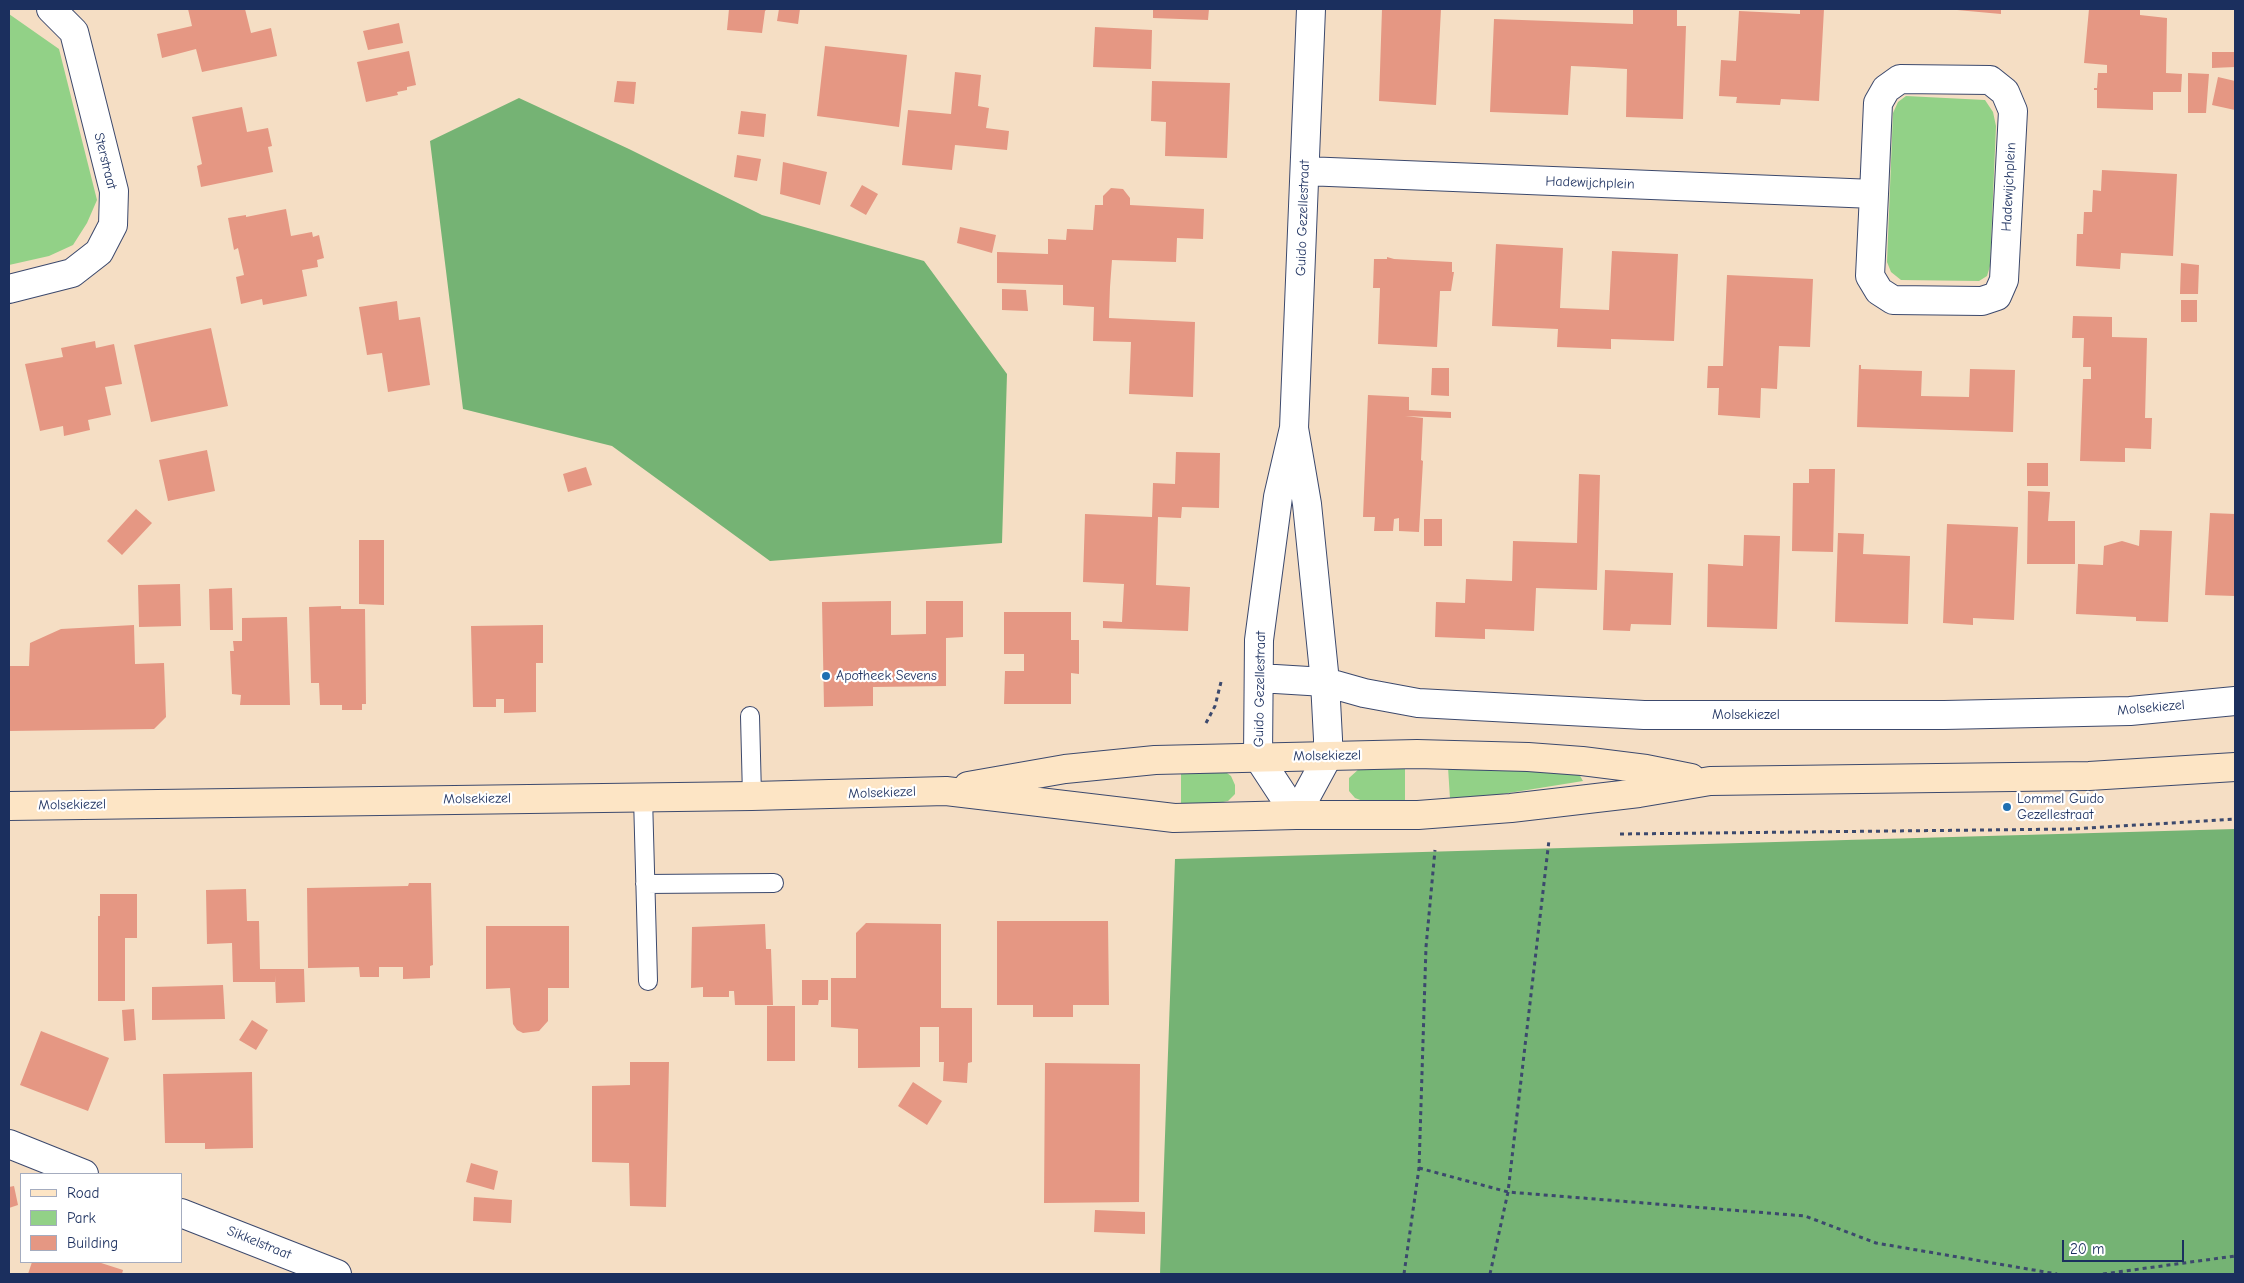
<!DOCTYPE html>
<html>
<head>
<meta charset="utf-8">
<style>
	body { margin:0 }
	#map { position:relative; width:2244px; height:1283px; overflow:hidden; background:#f5dec4; font-family:"Comic Neue",sans-serif }
	canvas { display:block }
	.frame { position:absolute; inset:0; border:10px solid #1b2f5e; pointer-events:none }
	.legend { position:absolute; left:20px; top:1173px; width:162px; height:90px; box-sizing:border-box; background:#fff; border:1px solid #a4acbf; margin:0; padding:6px 9px; list-style:none; font-size:15px; color:#1b2f5e }
	.legend li { display:flex; align-items:center; gap:10px; height:25px }
	.legend b { width:25px; border:1px solid #a4acbf }
	.scale { position:absolute; left:2062px; top:1240px; width:122px; height:22px; box-sizing:border-box; border:2px solid #1b2f5e; border-top:0; padding-left:6px; font-size:15px; line-height:18px; white-space:nowrap; color:#1b2f5e; -webkit-text-stroke:4px #fff; paint-order:stroke }
</style>
</head>
<body>
<div id="map">
<canvas width="2244" height="1283"></canvas>
<div class="frame"></div>
<ul class="legend">
<li><b style="height:6px;background:#fde5c5"></b>Road</li>
<li><b style="height:14px;background:#92d187"></b>Park</li>
<li><b style="height:14px;background:#e59783"></b>Building</li>
</ul>
<div class="scale">20 m</div>
</div>
<script>
const g = document.querySelector('canvas').getContext('2d');
g.lineJoin = 'round';
function fillPath(path, color) { g.fillStyle = color; g.fill(path, 'evenodd'); }
const toPath = rows => new Path2D(rows.map(r => 'M' + r).join(''));
function stroke(path, color, width, dash) { g.strokeStyle = color; g.lineWidth = width; g.lineCap = dash ? 'butt' : 'round'; g.setLineDash(dash || []); g.stroke(path); }
function write(font, color, halo, rows, align = 'center') {
  g.font = font + ' "Comic Neue",sans-serif'; g.lineWidth = 4.5; g.setLineDash([]); g.textBaseline = 'middle'; g.strokeStyle = halo; g.fillStyle = color; for (const [text, x, y, turn = 0] of rows) {
    g.save(); g.translate(x, y); g.rotate((+turn || 0) * Math.PI / 180); g.textAlign = isNaN(turn) ? turn : align; if (halo) g.strokeText(text, 0, 0); g.fillText(text, 0, 0); g.restore();
  }
}
fillPath(toPath([
	[9,14,59,49,97,200,87,223,73,245,49,256,9,265],
	[1906,96,1985,100,1993,112,1996,126,1990,266,1987,276,1979,281,1901,280,1891,272,1887,262,1893,113,1898,102],
	[1405,767,1405,800,1363,801,1355,798,1349,791,1349,778,1360,768],
	[1448,767,1579,774,1583,781,1490,796,1450,799],
	[1223,770,1231,776,1235,785,1235,794,1228,801,1218,803,1181,803,1181,772]
]), '#92d187');
fillPath(toPath([
	[519,98,629,149,762,215,924,261,1007,374,1002,543,770,561,612,446,463,409,430,141],
	[2235,829,2235,1274,1160,1274,1175,859]
]), '#75b374');
fillPath(toPath([
	[188,9,245,9,251,33,271,28,277,56,202,72,196,49,162,58,157,34,192,26],
	[729,9,767,9,765,11,762,33,727,30],
	[779,9,800,9,798,24,777,21],
	[1153,9,1209,9,1208,20,1153,18],
	[1382,9,1441,9,1436,105,1379,101],
	[1633,9,1677,9,1677,26,1686,26,1683,119,1626,117,1627,69,1594,67,1571,66,1568,115,1490,112,1494,19,1633,24],
	[1800,9,1824,9,1819,101,1781,99,1780,105,1736,103,1737,97,1719,96,1721,60,1736,61,1739,11,1800,14],
	[1946,9,2001,9,2001,14],
	[2089,9,2140,9,2140,15,2167,18,2166,73,2182,74,2181,92,2153,92,2153,110,2097,108,2097,90,2094,90,2094,88,2097,88,2098,73,2107,73,2107,65,2084,63],
	[399,23,403,43,368,50,363,31],
	[1095,27,1152,30,1151,69,1093,67],
	[825,46,907,55,899,127,817,116],
	[409,51,416,85,407,87,407,90,397,92,398,95,366,102,357,62],
	[2212,52,2235,52,2235,67,2212,68],
	[955,72,981,75,978,106,989,108,986,128,1009,131,1007,150,955,145,952,170,902,165,908,110,951,114],
	[2188,73,2209,74,2206,113,2188,113],
	[2218,77,2235,81,2235,110,2212,105],
	[617,81,636,82,634,104,614,102],
	[1152,81,1230,83,1227,158,1165,156,1166,122,1151,121],
	[242,107,247,132,268,128,272,146,268,147,273,172,201,187,197,166,202,164,192,117],
	[741,111,766,114,764,137,738,134],
	[737,155,761,159,757,181,734,177],
	[783,162,827,172,820,205,780,194],
	[2102,170,2177,174,2173,256,2121,253,2120,269,2076,266,2077,234,2083,234,2084,212,2092,212,2093,190,2101,191],
	[862,185,878,194,866,215,850,206],
	[1111,188,1123,189,1130,198,1130,205,1204,209,1203,239,1177,238,1176,262,1112,260,1110,287,1109,318,1195,322,1193,397,1129,394,1131,342,1093,341,1094,307,1063,305,1063,285,997,283,997,252,1048,254,1048,239,1066,240,1067,229,1093,230,1095,205,1103,205,1103,196],
	[286,209,291,236,312,232,313,237,319,235,324,258,317,260,318,267,302,270,307,296,263,305,262,299,241,304,236,277,244,275,238,248,234,250,228,218,246,215,246,217],
	[960,227,996,235,992,253,957,243],
	[1496,244,1563,248,1560,308,1586,309,1609,310,1612,251,1678,254,1674,341,1611,339,1611,349,1557,347,1558,329,1492,326],
	[1387,257,1394,259,1452,262,1452,272,1454,272,1451,291,1440,291,1437,347,1378,344,1380,288,1373,288,1374,259,1387,259],
	[2181,263,2199,265,2198,294,2180,294],
	[1727,275,1813,279,1810,347,1779,346,1777,389,1761,388,1760,418,1718,415,1719,388,1707,388,1708,366,1723,366],
	[1002,289,1026,290,1028,311,1002,310],
	[2181,300,2197,300,2197,322,2181,322],
	[397,301,399,320,420,317,430,385,388,392,382,353,367,355,359,307],
	[2073,316,2112,317,2112,337,2147,338,2145,418,2152,418,2151,449,2125,448,2125,462,2080,461,2083,379,2091,379,2091,367,2083,367,2084,338,2072,338],
	[211,328,228,406,151,422,134,345],
	[95,341,96,348,114,344,122,384,105,387,111,415,88,420,90,430,64,436,63,426,40,431,25,364,63,357,61,348],
	[1859,365,1861,365,1861,369,1922,371,1921,396,1969,397,1970,369,2015,370,2013,432,1857,427],
	[1432,368,1449,368,1449,396,1431,395],
	[1368,395,1409,397,1409,410,1451,412,1451,418,1405,416,1423,418,1421,460,1423,461,1419,532,1399,531,1399,518,1394,519,1393,531,1374,531,1375,517,1363,517],
	[207,450,215,491,168,501,159,460],
	[1176,452,1220,453,1219,508,1182,507,1181,518,1158,517,1156,585,1190,587,1188,631,1103,628,1103,621,1122,622,1124,584,1083,582,1085,514,1152,517,1153,483,1175,484],
	[2027,463,2048,463,2048,486,2027,486],
	[586,467,592,485,568,492,563,474],
	[1809,469,1835,469,1833,552,1792,551,1793,483,1809,483],
	[1579,474,1600,475,1597,590,1536,588,1534,631,1485,629,1485,639,1435,637,1436,602,1465,603,1466,579,1512,581,1513,541,1577,543],
	[2028,491,2050,492,2048,521,2075,521,2075,564,2027,564],
	[136,509,152,523,122,555,107,541],
	[2210,513,2235,514,2235,596,2205,595],
	[1424,519,1442,519,1442,546,1424,546],
	[1947,524,2018,527,2014,620,1973,618,1973,625,1943,623],
	[2140,530,2172,531,2168,622,2136,621,2136,617,2076,614,2078,564,2103,565,2104,546,2122,541,2139,546],
	[1838,533,1864,534,1863,554,1910,556,1908,624,1835,622],
	[1744,535,1780,536,1777,629,1707,627,1708,564,1743,566],
	[359,540,384,540,384,605,359,604],
	[1605,570,1673,573,1671,625,1631,624,1630,631,1603,630],
	[180,584,181,626,139,627,138,585],
	[232,588,233,630,210,630,209,589],
	[891,601,891,635,926,634,926,601,963,601,963,637,946,638,946,686,873,687,873,706,824,707,822,602],
	[341,606,341,609,365,609,366,704,362,704,362,710,342,710,342,705,320,705,319,683,311,683,309,607],
	[1004,612,1071,612,1071,640,1079,640,1079,674,1071,673,1071,704,1004,704,1005,671,1024,671,1024,654,1004,654],
	[287,617,290,705,240,705,241,695,232,694,230,651,234,651,233,641,242,641,242,618],
	[134,625,135,664,164,663,166,717,154,729,9,731,9,666,29,666,30,643,61,629],
	[543,625,543,663,536,663,536,712,504,713,504,699,496,699,496,707,473,707,471,626],
	[409,883,431,883,433,965,430,966,430,978,403,979,403,967,379,967,379,977,360,977,359,967,308,968,307,888,408,886],
	[246,889,247,921,259,921,260,969,304,969,305,1002,276,1003,275,975,275,982,233,982,232,943,207,944,206,890],
	[100,894,137,894,137,938,125,938,125,1001,98,1001,98,916,100,916],
	[997,921,1108,921,1109,1005,1073,1005,1073,1017,1033,1017,1033,1005,997,1005],
	[866,923,941,924,941,1008,972,1008,972,1062,968,1063,967,1083,943,1081,944,1062,939,1062,939,1027,920,1027,920,1067,858,1068,858,1029,831,1027,831,978,856,978,856,933],
	[765,924,766,949,771,949,773,1005,735,1005,734,991,729,991,729,997,703,997,703,987,691,988,692,927],
	[486,926,569,926,569,988,548,988,548,1021,539,1031,523,1033,517,1030,513,1024,510,988,486,989],
	[802,980,828,980,828,1000,819,1000,818,1005,802,1005],
	[223,985,225,1019,152,1020,152,987],
	[767,1006,795,1006,795,1061,767,1061],
	[134,1009,136,1040,124,1041,122,1010],
	[252,1020,268,1030,256,1050,239,1040],
	[41,1031,109,1058,88,1111,20,1085],
	[630,1062,669,1062,666,1207,630,1206,629,1163,592,1162,592,1086,630,1085],
	[1045,1063,1140,1064,1139,1202,1044,1203],
	[252,1072,253,1148,205,1149,205,1143,165,1143,163,1074],
	[913,1082,942,1101,927,1125,898,1106],
	[471,1163,498,1171,494,1190,466,1182],
	[14,1186,18,1205,9,1208,9,1187],
	[474,1197,512,1200,511,1223,473,1221],
	[1095,1210,1145,1212,1145,1234,1094,1232],
	[32,1262,98,1262,123,1270,122,1274,28,1274]
]), '#e59783');
const lane = toPath([
	[750,716,752,796],
	[643,797,648,981],
	[645,884,774,883]
]);
const street = toPath([
	[1305,171,1874,194,1870,276,1879,291,1893,300,1982,301,1997,296,2004,280,2013,111,2005,92,1990,80,1900,79,1886,89,1878,103,1874,194],
	[9,289,72,273,99,252,113,225,114,191,74,32,51,9],
	[1294,428,1307,504,1325,682,1328,739,1328,756,1296,815,1258,757,1259,640,1278,497,1294,428,1311,9],
	[1259,678,1325,682,1364,693,1418,703,1644,715,1944,715,2130,711,2235,701],
	[9,1144,84,1174],
	[181,1213,337,1274]
]);
const secondary = toPath([
	[968,786,1065,769,1155,760,1417,754,1528,757,1582,761,1646,769,1691,778],
	[9,806,752,796,946,791,1174,818,1296,815,1418,815,1511,808,1639,793,1710,781,2089,776,2235,767]
]);
stroke(lane, '#3c496d', 20);
stroke(street, '#3c496d', 30);
stroke(secondary, '#3c496d', 30);
stroke(toPath([
	[1206,723,1215,706,1221,682],
	[1620,834,2073,829,2235,819],
	[1419,1168,1508,1192,1805,1216,1876,1243,2057,1274],
	[1404,1274,1419,1168,1426,947,1435,850],
	[1490,1274,1508,1192,1549,840],
	[2103,1274,2235,1256]
]), '#3c496d', 3, [4, 4]);
stroke(lane, '#fff', 18);
stroke(street, '#fff', 28);
stroke(secondary, '#fde5c5', 28);
for (const [x, y, r, color] of [
	[826,676,5,"#1f6fb2"],
	[2007,807,5,"#1f6fb2"]
]) { const dot = new Path2D(); dot.arc(x, y, r, 0, 2 * Math.PI); g.fillStyle = color; g.fill(dot); stroke(dot, '#fff', 2); }
write('14px', '#1b2f5e', '#fff', [
	["Sterstraat",105,161,76],
	["Hadewijchplein",1590,183,2],
	["Hadewijchplein",2009,187,-87],
	["Guido Gezellestraat",1303,218,-88],
	["Guido Gezellestraat",1260,689,-89],
	["Molsekiezel",2151,708,-5],
	["Molsekiezel",1746,715],
	["Molsekiezel",1327,756,-1],
	["Molsekiezel",882,793,-2],
	["Molsekiezel",477,799,-1],
	["Molsekiezel",72,805,-1],
	["Sikkelstraat",259,1243,22]
]);
write('14px', '#1b2f5e', '#fff', [
	["Apotheek Sevens",836,676],
	["Lommel Guido",2017,799],
	["Gezellestraat",2017,815]
], 'left');
</script>
</body>
</html>
